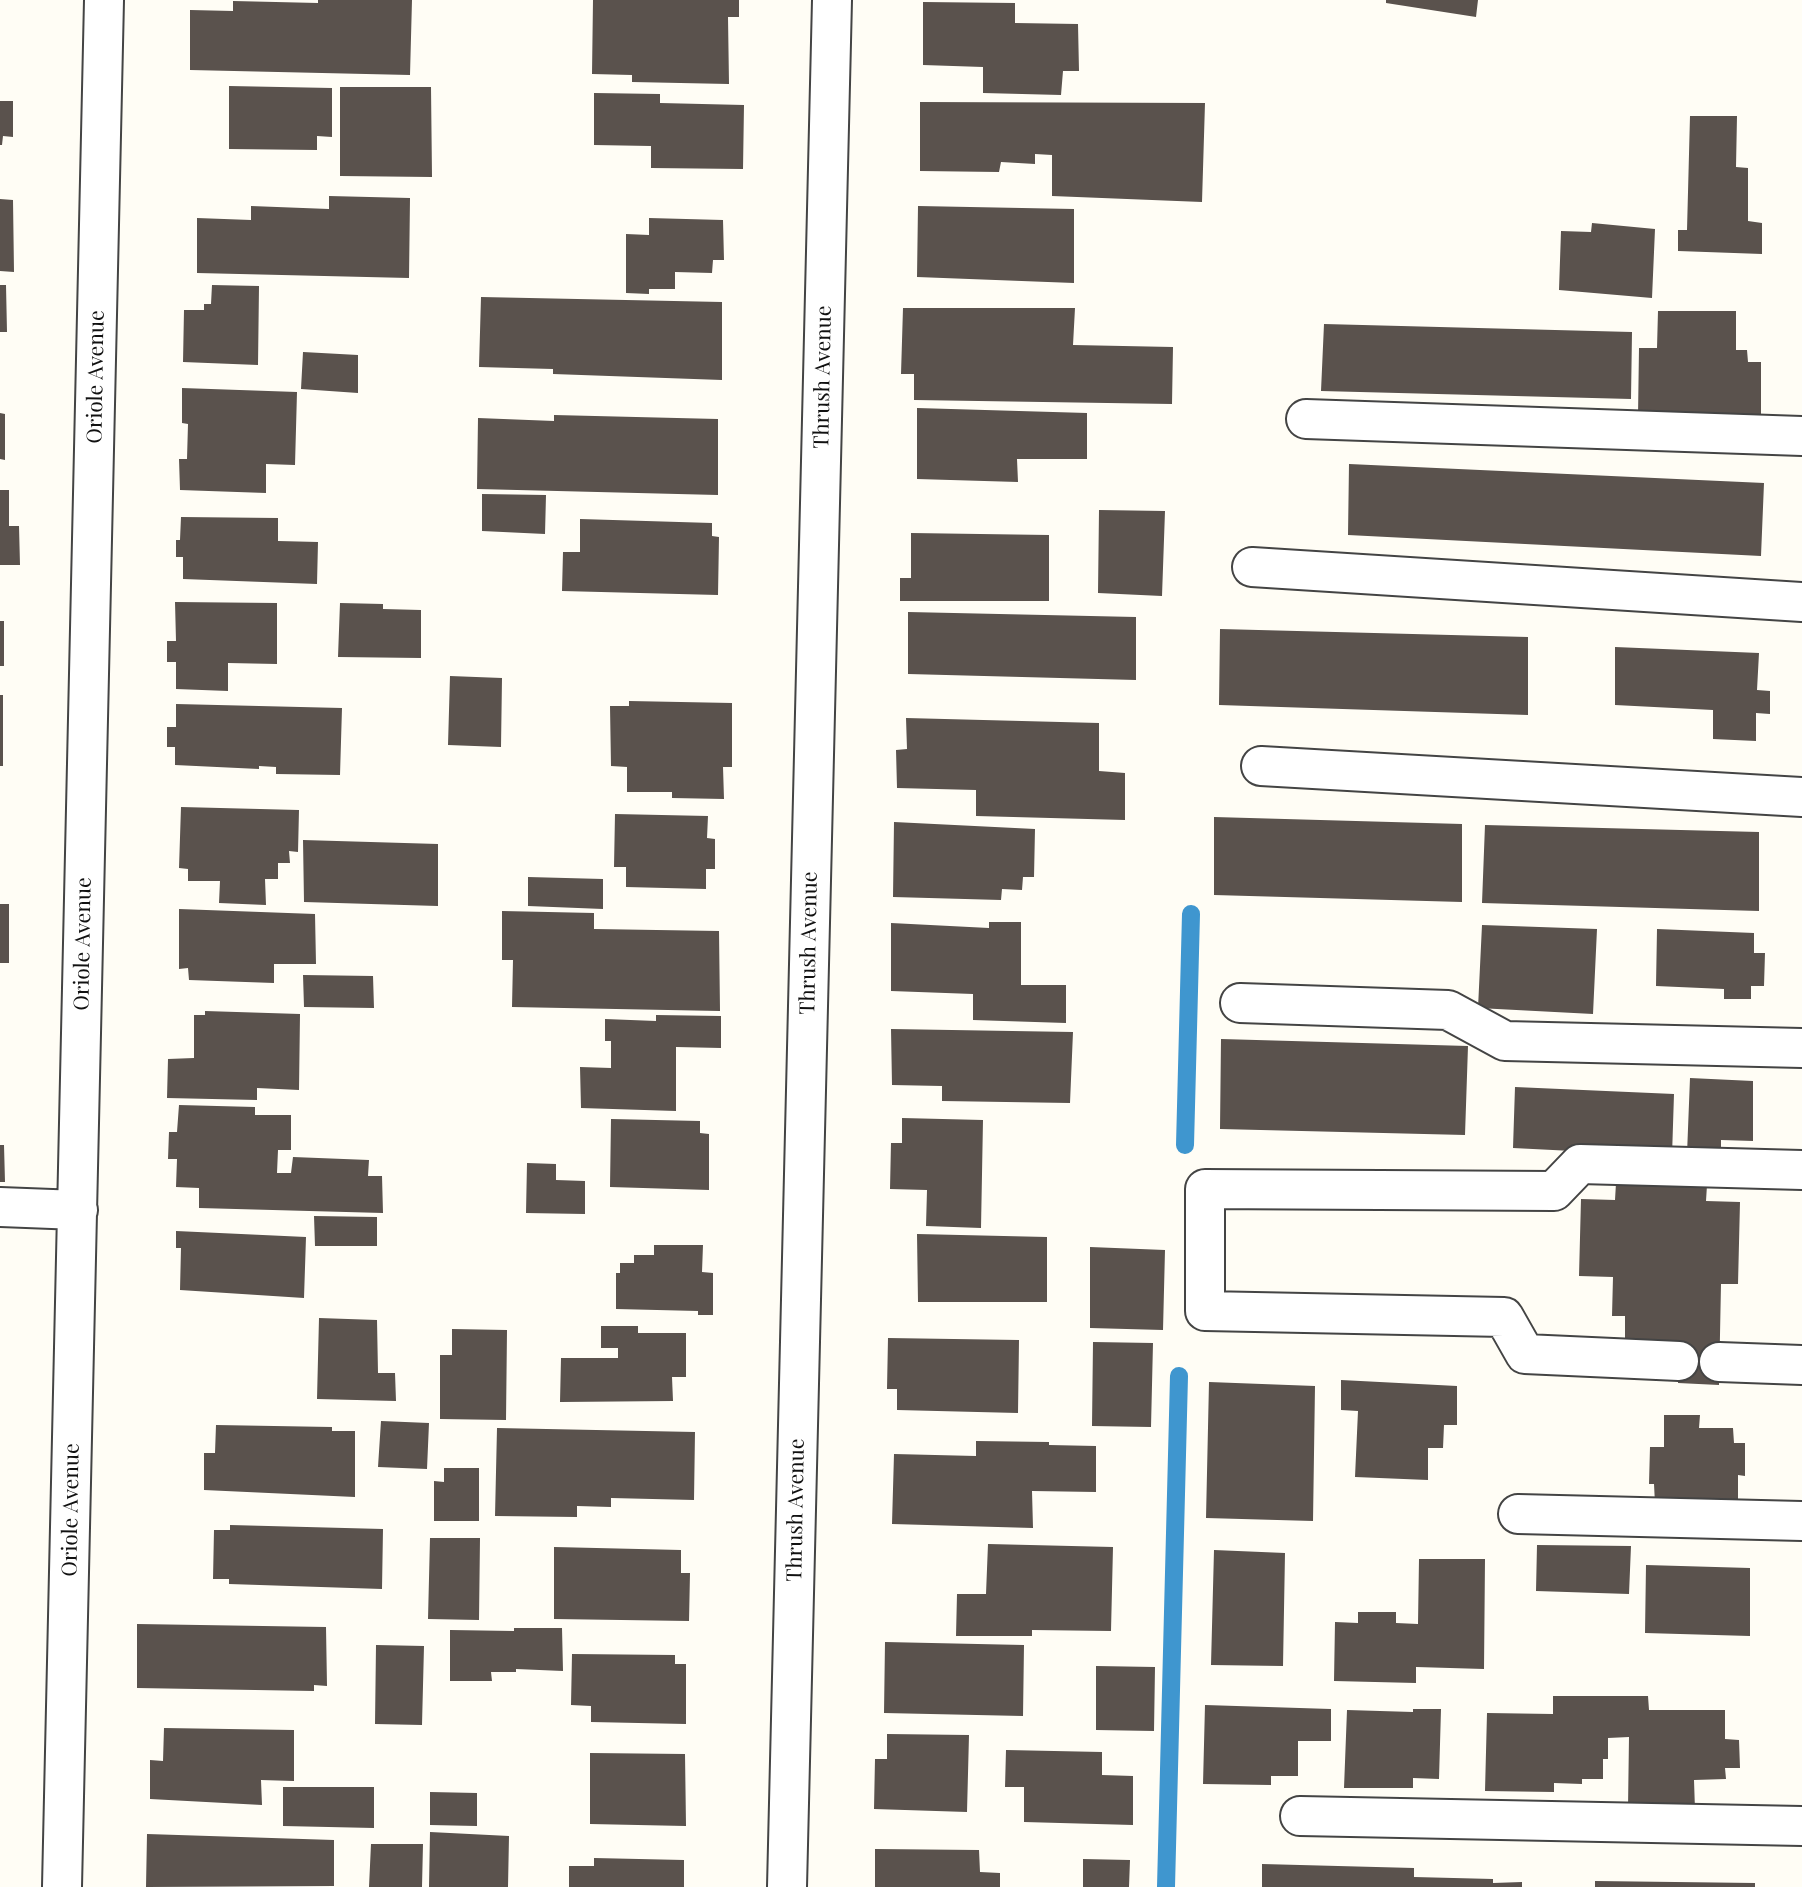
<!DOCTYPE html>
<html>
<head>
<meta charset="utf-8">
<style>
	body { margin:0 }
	canvas { display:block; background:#fffdf5 }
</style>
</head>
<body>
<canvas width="1802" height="1887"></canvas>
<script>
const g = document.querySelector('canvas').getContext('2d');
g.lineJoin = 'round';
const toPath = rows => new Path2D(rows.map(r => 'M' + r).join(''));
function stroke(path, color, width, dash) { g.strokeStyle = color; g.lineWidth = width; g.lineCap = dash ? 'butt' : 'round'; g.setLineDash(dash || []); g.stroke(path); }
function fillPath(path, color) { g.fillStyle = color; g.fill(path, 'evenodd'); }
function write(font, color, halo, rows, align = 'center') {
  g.font = font + ' "Playfair Display",serif'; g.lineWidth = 7; g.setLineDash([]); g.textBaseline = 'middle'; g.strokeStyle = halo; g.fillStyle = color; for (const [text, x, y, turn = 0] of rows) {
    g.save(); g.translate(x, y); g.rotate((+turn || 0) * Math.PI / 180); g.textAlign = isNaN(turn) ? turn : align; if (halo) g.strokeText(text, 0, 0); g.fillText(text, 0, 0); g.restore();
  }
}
stroke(toPath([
	[1185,1145,1191,914],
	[1166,1887,1179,1376]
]), '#3f96cf', 18);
fillPath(toPath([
	[318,0,412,0,410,75,190,70,190,10,233,11,233,1,318,3],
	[593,0,739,0,739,17,728,17,729,84,632,82,632,75,592,74],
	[1386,0,1478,0,1476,17,1386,3],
	[923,2,1015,3,1015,23,1078,24,1079,71,1063,71,1061,95,983,93,983,67,923,65],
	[229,86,332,88,332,137,317,136,317,150,229,149],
	[340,87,431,87,432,177,340,176],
	[594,93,660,94,660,103,744,105,743,169,651,168,651,146,594,145],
	[0,101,13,101,13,137,3,136,2,145,0,145],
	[920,102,1205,103,1202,202,1052,196,1052,155,1035,154,1035,164,1001,162,999,172,920,171],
	[1690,116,1737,116,1736,167,1748,168,1748,221,1762,223,1762,254,1678,251,1678,230,1687,230],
	[329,196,410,198,409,278,197,273,197,218,251,220,251,206,329,209],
	[0,199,13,200,14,272,0,271],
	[918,206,1074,209,1074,283,917,277],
	[649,218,723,220,724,260,713,260,712,273,675,272,675,289,649,289,649,294,626,293,626,234,649,235],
	[1592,223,1655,229,1652,298,1559,290,1561,231,1591,232],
	[0,285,6,285,7,332,0,332],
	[212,285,259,286,258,365,183,362,184,310,204,310,204,304,211,304],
	[481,297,722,302,722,380,553,374,553,369,479,367],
	[903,308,1075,308,1073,345,1173,347,1172,404,914,400,914,374,901,374],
	[1658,311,1736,311,1736,350,1747,350,1748,362,1761,362,1761,420,1638,416,1639,348,1657,348],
	[1324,324,1632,332,1631,399,1321,391],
	[303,352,358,355,358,393,301,389],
	[182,388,297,392,295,465,266,464,266,493,180,490,179,459,187,459,188,424,182,423],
	[917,408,1087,413,1087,459,1017,459,1018,482,917,479],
	[0,413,5,414,5,460,0,459],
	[554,415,718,419,718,495,477,489,478,418,554,421],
	[1349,464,1764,483,1761,556,1348,535],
	[0,490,9,490,9,526,19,526,20,565,0,565],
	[482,494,546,495,545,534,482,531],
	[1099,510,1165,511,1162,596,1098,593],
	[181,517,278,518,278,541,318,542,317,584,183,579,183,557,176,557,176,540,180,540],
	[580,519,712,523,712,536,719,537,718,595,562,591,563,552,580,552],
	[911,533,1049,535,1049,601,900,601,900,578,911,578],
	[175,602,277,603,277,664,228,663,228,691,176,689,176,662,167,662,167,641,176,641],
	[340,603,383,604,383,609,421,610,421,658,338,657],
	[908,612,1136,617,1136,680,908,674],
	[0,621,4,621,4,666,0,666],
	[1220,629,1528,637,1528,715,1219,705],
	[1615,647,1759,653,1757,690,1770,691,1770,714,1756,713,1756,741,1713,739,1713,710,1615,705],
	[450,676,502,678,501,747,448,745],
	[0,695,3,695,3,766,0,766],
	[629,701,732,703,732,767,723,767,724,799,672,798,672,792,627,792,627,767,611,766,610,706,629,706],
	[176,704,342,708,340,775,276,774,276,767,259,766,259,769,175,765,175,747,167,747,167,727,176,727],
	[906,718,1099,723,1099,771,1125,773,1125,820,976,816,976,790,897,788,896,750,907,749],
	[181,807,299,810,298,852,289,851,290,863,278,863,278,879,265,879,266,905,219,903,220,881,188,881,188,869,179,868],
	[615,814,708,816,707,838,715,839,715,869,706,869,706,889,626,887,626,867,614,867],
	[1214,817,1462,824,1462,902,1214,895],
	[894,822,1035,829,1034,877,1023,877,1022,890,1002,889,1001,900,893,897],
	[1485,825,1759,832,1759,911,1482,903],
	[303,840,438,844,438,906,304,902],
	[528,877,603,879,603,909,528,906],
	[0,904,9,904,9,963,0,963],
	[179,909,315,914,316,964,274,964,274,983,189,980,188,968,179,969],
	[502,911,594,913,594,929,719,931,720,1011,512,1007,513,960,502,960],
	[989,922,1021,922,1021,985,1066,985,1066,1023,973,1020,973,994,891,991,891,923,989,928],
	[1482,925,1597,929,1593,1014,1478,1008],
	[1657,929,1754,933,1754,953,1765,953,1764,986,1751,986,1751,999,1724,999,1724,989,1656,986],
	[303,975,373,976,374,1008,304,1007],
	[205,1011,300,1014,299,1090,257,1088,257,1100,167,1098,168,1059,194,1058,194,1015,205,1015],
	[656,1015,721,1016,721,1048,676,1047,676,1111,581,1108,580,1067,611,1068,611,1041,605,1041,605,1019,656,1021],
	[891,1029,1073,1032,1070,1103,942,1101,942,1086,892,1085],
	[1221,1039,1468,1046,1465,1135,1220,1129],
	[1690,1078,1753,1081,1753,1141,1721,1140,1721,1155,1687,1154],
	[1515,1087,1674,1094,1672,1156,1513,1148],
	[179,1105,255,1107,255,1115,291,1115,291,1150,278,1150,277,1173,291,1173,293,1157,369,1160,368,1176,382,1176,383,1213,199,1208,199,1188,176,1187,177,1159,168,1159,169,1132,177,1132],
	[902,1118,983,1120,981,1228,926,1226,927,1190,890,1189,891,1143,902,1143],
	[611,1119,700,1121,700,1133,709,1134,709,1190,610,1187],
	[0,1145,4,1145,5,1182,0,1182],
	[527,1163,556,1164,556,1180,585,1181,585,1214,526,1213],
	[1616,1183,1707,1185,1706,1201,1740,1202,1738,1284,1721,1284,1719,1385,1678,1383,1680,1346,1625,1344,1625,1316,1612,1316,1613,1277,1579,1276,1581,1199,1615,1200],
	[314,1216,377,1217,377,1246,315,1246],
	[176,1231,306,1237,304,1298,180,1290,181,1248,176,1248],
	[917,1234,1047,1237,1047,1302,918,1302],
	[654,1245,703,1245,702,1272,713,1273,713,1315,698,1315,698,1311,616,1309,616,1273,620,1273,620,1263,634,1263,634,1255,654,1255],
	[1090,1247,1165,1250,1163,1330,1090,1328],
	[319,1318,377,1320,378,1373,395,1373,396,1401,317,1399],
	[601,1326,638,1326,638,1333,686,1333,686,1377,672,1377,673,1401,560,1402,561,1358,618,1358,618,1348,601,1348],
	[452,1329,507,1330,506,1420,440,1419,440,1355,452,1355],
	[888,1338,1019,1340,1018,1413,897,1410,897,1389,887,1389],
	[1093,1342,1153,1343,1151,1427,1092,1426],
	[1341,1380,1457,1386,1457,1425,1444,1425,1443,1448,1428,1448,1428,1480,1355,1477,1358,1411,1341,1410],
	[1209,1382,1315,1386,1313,1521,1206,1518],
	[1664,1415,1700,1415,1699,1428,1733,1428,1734,1443,1745,1443,1745,1476,1738,1475,1738,1506,1655,1504,1654,1484,1649,1484,1650,1447,1664,1447],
	[381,1421,429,1423,427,1469,378,1467],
	[216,1425,332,1427,332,1431,355,1431,355,1497,204,1490,204,1453,215,1453],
	[497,1428,695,1432,694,1500,611,1498,611,1507,577,1506,577,1517,495,1516],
	[976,1441,1049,1442,1049,1445,1096,1446,1096,1492,1032,1491,1033,1528,892,1524,894,1454,976,1456],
	[444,1468,479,1468,479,1521,434,1521,434,1481,444,1482],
	[230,1525,383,1529,382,1589,229,1584,229,1579,213,1579,214,1530,230,1530],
	[430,1538,480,1538,479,1620,428,1619],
	[988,1544,1113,1547,1111,1631,1032,1630,1032,1636,956,1636,957,1594,986,1594],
	[1537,1545,1631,1546,1629,1594,1536,1591],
	[554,1547,681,1550,681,1573,690,1573,689,1621,554,1619],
	[1214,1550,1285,1553,1283,1666,1211,1665],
	[1419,1559,1485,1559,1484,1669,1416,1667,1416,1683,1334,1681,1335,1622,1358,1623,1358,1612,1396,1612,1396,1623,1418,1624],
	[1646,1565,1750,1568,1750,1636,1645,1633],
	[137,1624,326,1627,327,1686,314,1685,314,1691,137,1688],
	[514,1628,562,1628,563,1671,516,1669,516,1672,491,1672,492,1681,450,1681,450,1630,514,1631],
	[885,1642,1024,1645,1023,1716,884,1713],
	[376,1645,424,1646,422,1725,375,1724],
	[572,1654,675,1655,675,1664,686,1664,686,1724,591,1722,591,1706,571,1705],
	[1096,1666,1155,1667,1154,1731,1096,1730],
	[1553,1696,1648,1696,1649,1710,1725,1710,1725,1739,1739,1740,1740,1768,1725,1768,1726,1779,1694,1780,1695,1810,1628,1808,1629,1737,1608,1738,1608,1759,1603,1759,1603,1779,1582,1779,1582,1784,1554,1783,1554,1792,1485,1791,1487,1713,1553,1714],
	[1205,1705,1331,1709,1331,1741,1298,1741,1298,1776,1271,1776,1271,1785,1203,1784],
	[1413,1709,1441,1709,1439,1779,1413,1778,1413,1788,1344,1788,1347,1710,1413,1712],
	[164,1728,294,1730,294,1781,261,1780,262,1805,150,1799,150,1760,163,1761],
	[887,1734,969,1735,967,1812,874,1809,875,1759,887,1759],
	[1006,1750,1102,1752,1102,1775,1133,1776,1133,1825,1024,1822,1024,1787,1005,1787],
	[590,1753,685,1754,686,1826,590,1824],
	[283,1787,374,1787,374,1828,283,1826],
	[430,1792,477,1793,477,1826,430,1825],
	[430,1832,509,1836,508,1887,429,1887],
	[147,1834,334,1840,334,1886,146,1887],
	[371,1844,423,1844,422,1887,369,1887],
	[875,1849,979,1850,980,1872,1000,1873,1000,1887,875,1887],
	[594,1858,684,1860,684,1887,569,1887,569,1866,594,1866],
	[1083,1859,1130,1860,1129,1887,1083,1887],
	[1262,1864,1414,1868,1414,1877,1493,1879,1493,1883,1522,1882,1522,1887,1262,1887],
	[1595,1881,1755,1883,1755,1887,1595,1887]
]), '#5a524d');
const minor = toPath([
	[1306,419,1802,436],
	[1252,567,1802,602],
	[1261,766,1802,797],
	[1240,1003,1448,1010,1505,1041,1802,1048],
	[0,1207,78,1210],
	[1679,1361,1525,1354,1504,1317,1205,1311,1205,1189,1554,1191,1580,1164,1802,1170],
	[1719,1362,1802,1365],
	[1518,1514,1802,1521],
	[1300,1816,1802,1826],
	[62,1887,104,0],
	[787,1887,832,0]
]);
stroke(minor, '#444', 42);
stroke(minor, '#fff', 38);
write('21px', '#111', '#fff', [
	["Oriole Avenue",96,377,-89],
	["Thrush Avenue",823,377,-89],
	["Thrush Avenue",809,943,-89],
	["Oriole Avenue",83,944,-89],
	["Oriole Avenue",71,1510,-89],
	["Thrush Avenue",796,1510,-89]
]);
</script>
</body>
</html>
